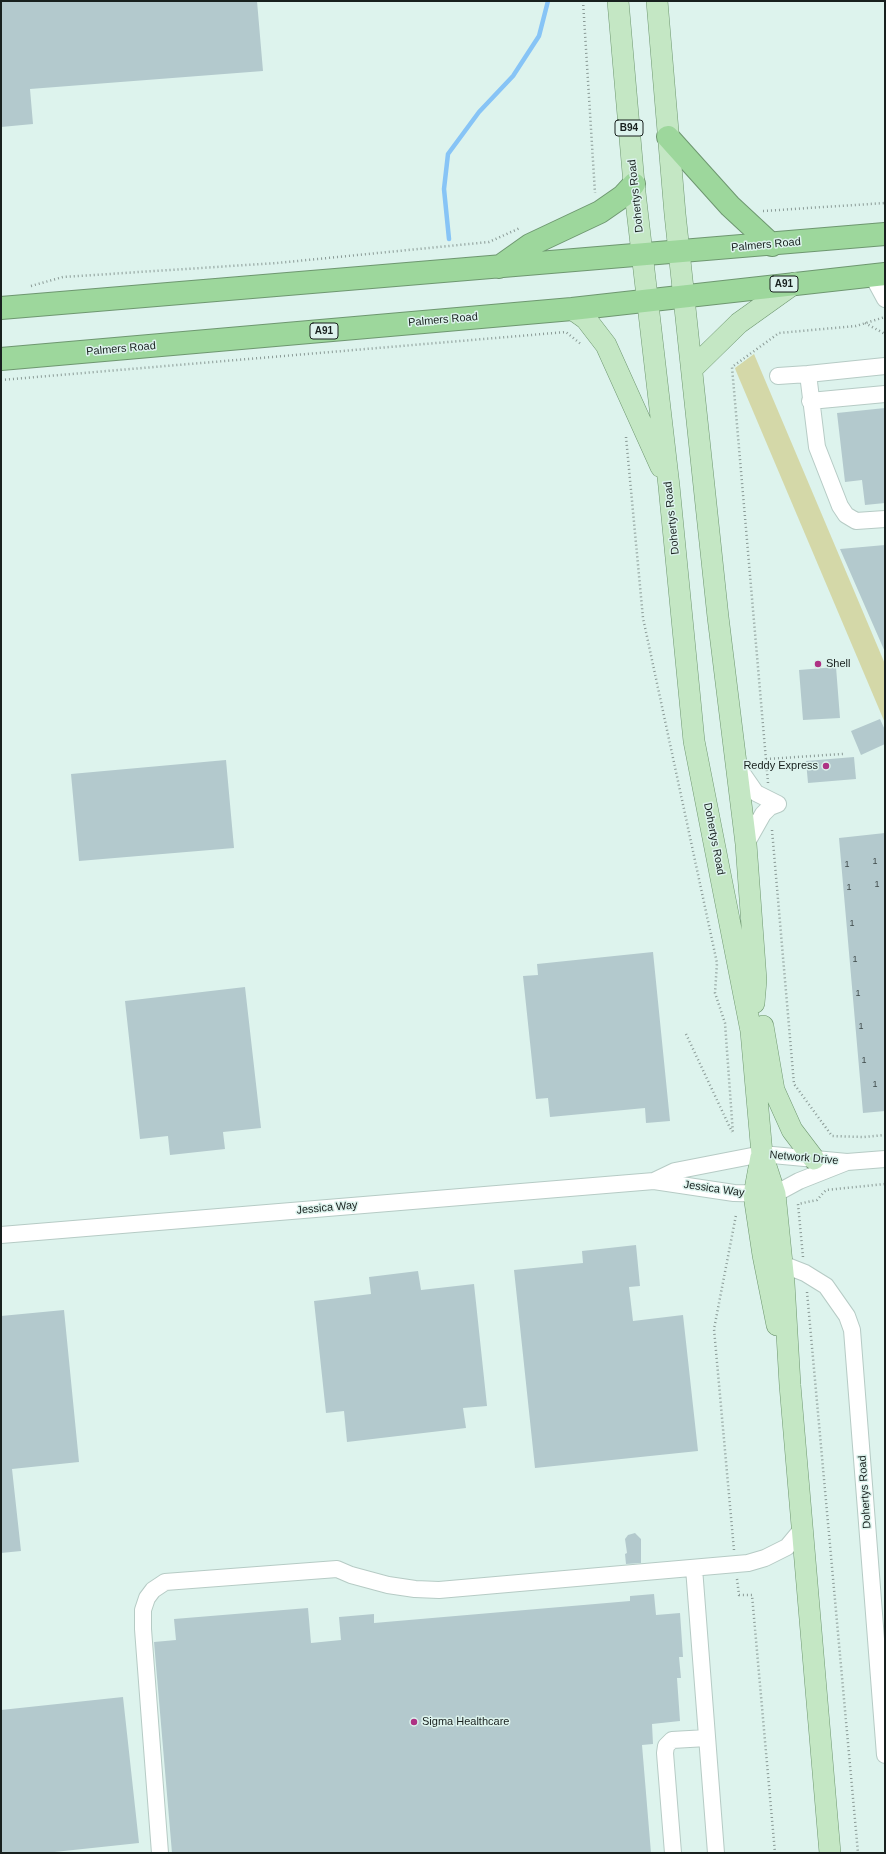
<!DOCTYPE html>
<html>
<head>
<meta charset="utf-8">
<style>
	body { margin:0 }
	#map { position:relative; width:886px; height:1854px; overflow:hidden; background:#ddf3ed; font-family:Helvetica,sans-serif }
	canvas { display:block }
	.frame { position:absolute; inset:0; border:2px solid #18201e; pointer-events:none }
</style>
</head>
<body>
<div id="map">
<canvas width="886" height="1854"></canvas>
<div class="frame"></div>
</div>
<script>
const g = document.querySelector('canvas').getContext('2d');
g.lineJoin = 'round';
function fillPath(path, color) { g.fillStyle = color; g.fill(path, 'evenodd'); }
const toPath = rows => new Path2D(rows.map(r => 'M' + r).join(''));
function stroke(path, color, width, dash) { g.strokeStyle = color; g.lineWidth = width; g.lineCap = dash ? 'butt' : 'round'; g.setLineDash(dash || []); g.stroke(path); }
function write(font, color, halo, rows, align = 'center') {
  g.font = font + ' Helvetica,sans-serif'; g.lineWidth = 3; g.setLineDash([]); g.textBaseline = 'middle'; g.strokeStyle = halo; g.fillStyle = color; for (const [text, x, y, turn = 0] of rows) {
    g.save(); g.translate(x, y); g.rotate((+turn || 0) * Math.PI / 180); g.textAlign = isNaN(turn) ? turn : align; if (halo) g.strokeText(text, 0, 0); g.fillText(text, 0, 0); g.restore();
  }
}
fillPath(toPath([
	[754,354,885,664,885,723,736,371,735,368]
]), '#d4d8a8');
stroke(toPath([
	[449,239,444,189,448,154,479,112,513,76,539,36,548,1]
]), '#87c4f6', 4.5);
fillPath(toPath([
	[1,1,257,1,263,71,30,89,33,124,1,127],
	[885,408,885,503,865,505,862,480,845,482,837,413],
	[885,545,885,652,840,549],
	[836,667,840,718,803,720,799,670],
	[880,719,885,730,885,744,861,755,851,731],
	[854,757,856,779,808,783,806,761],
	[226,760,234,848,79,861,71,774],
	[885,833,885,1111,863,1113,839,838],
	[653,952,670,1121,646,1123,645,1108,550,1117,548,1098,536,1099,523,976,538,975,537,964],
	[245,987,261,1128,223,1132,225,1149,170,1155,168,1136,140,1139,125,1001],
	[636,1245,640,1286,629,1287,633,1321,683,1315,698,1451,535,1468,514,1270,583,1263,582,1251],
	[418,1271,421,1290,474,1284,487,1406,463,1408,466,1428,347,1442,344,1411,326,1413,314,1301,371,1294,369,1277],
	[64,1310,79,1462,12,1469,21,1551,1,1553,1,1316],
	[635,1533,641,1539,641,1563,626,1564,625,1554,627,1553,625,1539,628,1535],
	[654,1594,656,1615,680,1613,683,1657,679,1657,681,1678,677,1678,680,1721,652,1724,653,1744,642,1745,651,1853,172,1853,154,1642,176,1640,174,1619,308,1608,311,1643,341,1640,339,1617,374,1614,374,1623,630,1601,630,1596],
	[123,1697,139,1843,45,1853,1,1853,1,1710]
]), '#b3c9cd');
const minor = toPath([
	[872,275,885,299],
	[885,366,808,374,817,447,840,506,846,515,856,521,885,519],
	[778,376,808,374],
	[810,401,885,394],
	[738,767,756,793,778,804],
	[746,844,763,814,770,807,778,804],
	[654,1181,675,1171,762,1154,847,1162,885,1159],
	[1,1235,654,1181,734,1193,775,1194,799,1181,847,1162],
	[782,1264,805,1273,826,1286,847,1316,852,1330,885,1755],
	[694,1568,716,1853],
	[160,1853,143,1629,143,1610,147,1598,153,1590,165,1582,337,1569,351,1575,388,1585,415,1589,439,1590,748,1563,765,1558,787,1547,802,1529],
	[673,1853,665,1753,666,1746,672,1740,707,1738]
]);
const major = toPath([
	[618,1,634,184,669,486,694,741,751,1031,762,1154,775,1194,784,1283,790,1385,830,1853],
	[657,1,675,214,718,617,746,844,756,980,754,1003],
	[572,309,586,319,606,345,661,467],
	[692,369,739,323,795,283],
	[763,1026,774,1090,792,1130,814,1159],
	[761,1157,754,1195,763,1255,777,1325]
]);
const highway = toPath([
	[668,137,730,206,772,245],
	[499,267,530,245,600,212,623,196,634,184],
	[1,308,885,234],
	[1,359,572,309,885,274]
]);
stroke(minor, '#b6cbc5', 18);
stroke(major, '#6e9770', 22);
stroke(highway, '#6e9770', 24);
stroke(toPath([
	[583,1,595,193],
	[763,211,885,203],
	[31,286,63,277,277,263,489,242,520,228],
	[865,323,885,334],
	[1,380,566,332,582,345],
	[626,437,643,618,717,963,715,993,725,1023,733,1134],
	[766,759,843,754],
	[768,783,732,367,779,333,856,326,885,317],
	[772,830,794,1084,832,1136,864,1137,885,1135],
	[686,1034,732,1132],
	[803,1257,798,1204,817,1200,826,1190,885,1184],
	[807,1292,858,1853],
	[734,1550,714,1329,736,1215],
	[737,1579,739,1595,752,1595,775,1853]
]), '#8a9a96', 2.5, [1, 3]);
stroke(minor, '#fff', 16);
stroke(major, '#c4e7c4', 21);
stroke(highway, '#9dd79c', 22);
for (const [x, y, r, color] of [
	[818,664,4,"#ae3284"],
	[826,766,4,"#ae3284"],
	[414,1722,4,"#ae3284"]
]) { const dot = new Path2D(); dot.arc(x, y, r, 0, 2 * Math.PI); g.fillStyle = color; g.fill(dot); stroke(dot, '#ddf3ed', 1.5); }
write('9px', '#3f4a4a', null, [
	["1",875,862],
	["1",847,865],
	["1",877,885],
	["1",849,888],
	["1",852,924],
	["1",855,960],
	["1",858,994],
	["1",861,1027],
	["1",864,1061],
	["1",875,1085]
]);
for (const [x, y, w] of [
	[629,128,28],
	[784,284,28],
	[324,331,28]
]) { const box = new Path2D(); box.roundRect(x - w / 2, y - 8, w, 16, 3); g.fillStyle = '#ddf3ed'; g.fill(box); stroke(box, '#18201e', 1); }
write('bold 10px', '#18201e', null, [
	["B94",629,128],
	["A91",784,284],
	["A91",324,331]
]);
write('11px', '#18201e', '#ddf3ed', [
	["Dohertys Road",636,196,-96],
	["Palmers Road",766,245,-5],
	["Palmers Road",443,320,-5],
	["Palmers Road",121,349,-5],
	["Dohertys Road",672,518,-96],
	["Dohertys Road",714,839,79],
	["Network Drive",804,1158,5],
	["Jessica Way",714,1189,8],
	["Jessica Way",327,1208,-5],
	["Dohertys Road",865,1492,-94]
]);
write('11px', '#18201e', '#ddf3ed', [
	["Shell",826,664],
	["Reddy Express",818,766,"right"],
	["Sigma Healthcare",422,1722]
], 'left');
</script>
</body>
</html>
